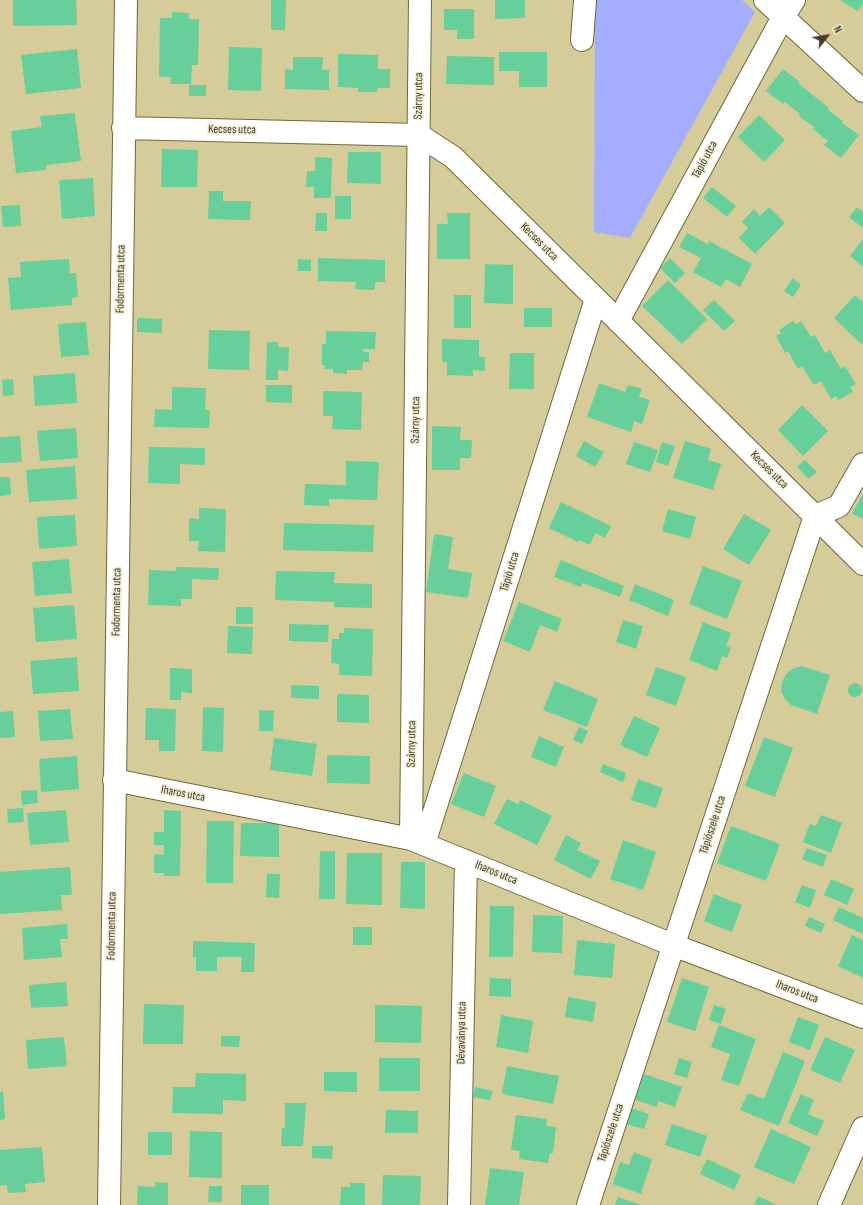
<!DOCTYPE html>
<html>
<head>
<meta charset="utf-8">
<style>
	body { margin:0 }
	#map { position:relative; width:863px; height:1205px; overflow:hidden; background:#d6cc99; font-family:"Sofia Sans Condensed",sans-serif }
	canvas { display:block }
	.north { position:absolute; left:807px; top:16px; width:40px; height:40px; -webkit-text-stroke:3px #f1ecd3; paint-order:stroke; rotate:59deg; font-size:11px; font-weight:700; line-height:16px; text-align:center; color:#413d28 }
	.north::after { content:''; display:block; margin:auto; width:14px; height:18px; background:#413d28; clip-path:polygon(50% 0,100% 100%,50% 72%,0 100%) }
</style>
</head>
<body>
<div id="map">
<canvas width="863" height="1205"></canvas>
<div class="north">N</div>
</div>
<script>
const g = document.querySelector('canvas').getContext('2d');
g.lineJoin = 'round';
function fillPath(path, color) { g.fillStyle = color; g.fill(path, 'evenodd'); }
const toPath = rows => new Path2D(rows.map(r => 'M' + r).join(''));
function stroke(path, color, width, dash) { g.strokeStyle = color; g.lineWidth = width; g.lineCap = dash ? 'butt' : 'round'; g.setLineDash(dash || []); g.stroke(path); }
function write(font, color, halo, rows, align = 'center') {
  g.font = font + ' "Sofia Sans Condensed",sans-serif'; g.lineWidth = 3; g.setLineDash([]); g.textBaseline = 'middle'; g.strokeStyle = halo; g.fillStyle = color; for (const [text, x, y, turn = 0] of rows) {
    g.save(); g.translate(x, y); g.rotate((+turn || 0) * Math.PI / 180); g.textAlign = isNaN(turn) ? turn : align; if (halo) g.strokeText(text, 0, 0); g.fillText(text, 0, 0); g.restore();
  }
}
fillPath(toPath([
	[595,0,742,0,755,12,630,238,594,232]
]), '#a5aefe');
fillPath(toPath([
	[13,0,76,0,77,25,13,26],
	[271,0,286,0,285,30,271,30],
	[495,0,525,0,525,18,495,19],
	[840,0,863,0,863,4,858,11],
	[444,9,474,9,474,39,457,39,457,30,444,30],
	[172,12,189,13,189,19,199,19,198,65,192,65,191,84,170,84,171,77,159,77,160,18,172,18],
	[229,47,262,48,261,91,228,90],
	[77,49,81,88,26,94,21,55],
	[499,52,547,52,547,87,519,87,519,71,499,71],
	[338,54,378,55,378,69,390,69,390,88,378,88,377,92,358,92,358,88,338,87],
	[447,56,494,57,494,85,446,84],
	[293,57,323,57,322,70,329,70,329,90,285,89,285,69,293,70],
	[783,69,800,82,798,83,829,108,828,110,843,121,842,123,859,135,841,158,824,145,828,141,813,129,814,127,799,116,800,114,785,102,783,104,766,91],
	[189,85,206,85,206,96,189,96],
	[75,113,81,161,46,165,46,170,16,173,11,131,42,127,40,116],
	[759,115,785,140,764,162,738,137],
	[162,149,198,150,197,187,161,187],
	[348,152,381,152,381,184,347,183],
	[315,157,332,158,331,198,314,198,314,187,306,187,307,171,315,171],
	[93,178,95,216,62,219,59,180],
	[712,187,736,206,727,217,703,198],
	[209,191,223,191,223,201,251,201,250,220,208,219],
	[335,196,351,196,351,219,335,219],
	[20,205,21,226,3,227,1,206],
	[769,207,785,223,755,254,739,238,748,228,742,222,754,209,760,216],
	[857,207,863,212,863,228,849,217],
	[316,213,327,213,327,231,315,231],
	[447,213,470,213,470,259,437,259,437,224,448,224],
	[687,233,708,244,709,241,752,264,740,287,726,279,721,287,693,272,701,258,679,247],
	[863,239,863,267,850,256],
	[318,258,385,260,385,282,375,282,375,290,355,289,356,282,318,281],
	[670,258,685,273,675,283,660,268],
	[69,259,70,273,76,273,78,297,72,298,72,305,11,310,8,278,21,277,20,262],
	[298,259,311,260,311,271,298,271],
	[485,264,513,265,513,304,484,303],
	[793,278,801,285,793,297,784,291],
	[668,280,707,319,682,344,642,306],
	[454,295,471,295,471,328,454,328],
	[855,295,863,302,863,342,861,344,834,318],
	[714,300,735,321,724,331,703,310],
	[524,308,552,308,552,327,524,327],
	[137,318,162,319,162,333,137,332],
	[793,321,796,324,801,321,811,337,815,335,825,353,830,350,841,369,845,366,856,384,850,387,853,392,838,400,836,396,831,399,821,381,814,385,802,366,798,369,788,351,785,353,776,336,781,333,779,330],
	[86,322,89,355,61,357,58,324],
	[209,330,250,331,249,370,208,369],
	[326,331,376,332,375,349,363,349,363,352,369,352,369,362,363,362,362,370,347,370,347,374,333,373,333,369,325,369,325,365,322,365,322,344,326,344],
	[442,339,479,340,479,357,485,357,485,371,473,370,473,376,447,375,447,362,442,362],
	[267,342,278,342,278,347,289,347,288,371,278,370,278,380,266,380],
	[510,353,534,353,534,389,509,389],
	[75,373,77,403,35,406,33,376],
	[13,379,14,395,3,396,2,380],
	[599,383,625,392,628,385,642,389,639,397,650,400,642,424,634,421,631,432,587,417],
	[266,385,292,385,292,403,266,402],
	[172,387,206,388,205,410,210,410,209,428,154,427,155,409,172,410],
	[323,391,362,392,361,430,332,429,333,416,323,416],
	[802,405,828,431,803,456,778,430],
	[432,426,461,427,460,440,472,440,471,458,460,458,460,470,432,470],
	[76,428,78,458,40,461,37,431],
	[20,436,22,462,0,463,0,437],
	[584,441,604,452,595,467,576,456],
	[685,441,711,449,708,460,721,464,713,490,673,478],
	[634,442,658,450,650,472,626,464],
	[662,442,675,446,668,466,656,462],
	[149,447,205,448,205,465,180,464,180,484,148,483],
	[805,460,817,472,809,479,797,467],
	[346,461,379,462,377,500,329,499,329,506,304,505,305,484,346,485],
	[75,466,77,499,29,502,26,470],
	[0,477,10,477,11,495,0,496],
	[863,494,863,519,852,513],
	[561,502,611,526,605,538,595,533,590,545,579,540,578,542,549,528],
	[199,508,226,509,225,552,198,551,199,541,189,541,189,518,199,519],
	[668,509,696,517,690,539,662,531],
	[744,514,771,530,749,565,723,549],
	[75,515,77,546,39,549,37,517],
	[284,523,374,525,373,552,283,550],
	[434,534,453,537,448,569,472,573,468,598,426,592],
	[69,559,72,593,35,596,32,562],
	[561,560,624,586,620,597,582,583,581,587,554,577],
	[703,566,742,581,727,619,689,604],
	[176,567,219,568,218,580,192,579,192,599,181,599,181,606,148,605,149,570,176,571],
	[276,571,335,572,334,583,372,584,372,608,334,607,334,602,275,600],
	[635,584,674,600,668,616,629,600],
	[519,602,562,619,557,632,540,625,530,652,503,641],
	[74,605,77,639,36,642,33,608],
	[236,607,253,607,253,624,236,624],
	[623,620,643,626,636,649,616,642],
	[703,622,731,633,726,646,731,648,727,658,722,656,717,671,689,660],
	[289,624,329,625,328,642,289,641],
	[228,626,253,627,252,654,227,653],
	[344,628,373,629,372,676,339,675,339,664,331,663,332,639,339,639,339,633,344,633],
	[77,657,79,691,33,694,30,661],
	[801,666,830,675,817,714,791,705,785,699,781,691,782,682,786,674,792,669],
	[656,667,686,677,676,706,646,695],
	[170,668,192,669,192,693,181,692,181,700,170,700],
	[555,681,598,699,587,727,543,710],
	'848 690a7 7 0 1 1 14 0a7 7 0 1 1-14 0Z',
	[291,685,319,686,319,699,291,698],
	[337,694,369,695,369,723,337,722],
	[203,707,224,708,223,752,202,751],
	[146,708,176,709,175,751,159,751,159,740,145,740],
	[70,709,73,739,40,741,38,711],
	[259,710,274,711,273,731,259,731],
	[13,711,15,737,0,738,0,712],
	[634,716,660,728,647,757,620,745],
	[579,727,588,731,582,744,573,740],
	[539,736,564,747,556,767,531,757],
	[764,737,793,748,775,797,745,786],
	[274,738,317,744,312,776,270,770],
	[327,755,370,756,370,784,327,783],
	[77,756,79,789,41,792,39,759],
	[603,764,626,773,623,782,600,772],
	[464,773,496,786,484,817,451,804],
	[638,779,663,788,656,808,631,800],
	[37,790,38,803,22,805,21,791],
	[507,799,518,804,520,800,552,816,537,845,494,824],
	[23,808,24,822,8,823,7,809],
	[66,810,69,842,30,845,27,813],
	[164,810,181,811,180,876,164,876,164,873,154,873,154,854,164,855,164,845,154,845,154,832,164,832],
	[821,815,842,823,831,853,803,842,810,824,816,826],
	[207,821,234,821,233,883,206,883],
	[241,823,279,823,279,857,240,856],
	[731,826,780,844,766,881,717,863],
	[566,835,581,843,577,850,600,861,591,879,554,860],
	[623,840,656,852,643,890,610,879],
	[807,848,827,855,823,867,802,859],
	[320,851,335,851,335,899,319,899],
	[347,853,382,853,382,905,346,904],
	[401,862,425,862,425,909,400,908],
	[70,867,72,895,61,895,62,910,0,914,0,872],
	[267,874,280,874,279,898,266,897],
	[831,879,854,889,847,905,824,895],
	[802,885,816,890,810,908,795,902],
	[714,894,742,905,732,932,704,921],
	[490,906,514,906,513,957,489,957],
	[839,907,863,918,863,934,833,920],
	[533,915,563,916,562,953,532,952],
	[809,917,825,924,821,933,805,926],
	[67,924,68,939,60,939,62,957,24,960,22,928],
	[353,927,372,927,372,945,353,945],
	[852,935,863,940,863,978,838,966],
	[577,940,615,944,612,978,574,975],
	[193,941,255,943,254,972,241,972,242,957,217,957,217,971,196,971,196,957,193,957],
	[490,978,511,979,511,997,489,996],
	[682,978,709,987,695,1031,667,1022],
	[66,982,68,1006,31,1008,29,985],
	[568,997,596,1002,593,1022,565,1017],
	[144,1004,184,1005,183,1044,143,1044],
	[375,1005,422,1006,421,1043,375,1042],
	[714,1005,726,1009,721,1024,709,1020],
	[501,1015,533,1021,528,1053,496,1047],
	[798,1017,819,1025,810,1050,789,1042],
	[719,1025,756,1039,739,1086,721,1080,730,1054,711,1047],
	[221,1036,240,1036,239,1047,221,1046],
	[64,1037,67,1066,28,1069,26,1040],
	[825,1037,855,1050,840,1083,810,1070],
	[783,1052,805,1061,779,1126,740,1110,748,1093,764,1099],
	[379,1058,420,1058,420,1091,379,1091],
	[679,1058,692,1062,687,1078,674,1074],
	[507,1066,559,1076,553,1104,502,1094],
	[324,1072,357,1072,357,1092,324,1091],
	[196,1073,246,1074,246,1101,223,1100,223,1114,172,1113,173,1087,195,1087],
	[644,1074,682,1087,675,1107,658,1101,657,1107,635,1100],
	[475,1087,493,1091,490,1100,473,1097],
	[3,1091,5,1119,0,1120,0,1092],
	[801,1094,814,1100,808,1114,824,1121,817,1136,788,1123],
	[285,1103,306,1103,303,1146,281,1146,282,1128,285,1128],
	[631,1108,649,1114,644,1129,626,1124],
	[386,1110,418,1111,418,1133,385,1133],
	[516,1115,547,1119,546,1126,556,1127,553,1153,550,1153,548,1163,519,1159,520,1151,511,1150],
	[672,1124,707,1136,700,1157,665,1145],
	[771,1129,811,1147,794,1184,754,1167],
	[190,1131,222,1132,222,1178,189,1177],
	[148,1132,172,1132,172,1155,148,1155],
	[312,1146,333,1146,332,1159,312,1158],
	[42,1147,45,1182,25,1184,26,1192,8,1193,7,1185,0,1186,0,1150],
	[634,1152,652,1159,641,1194,613,1184,620,1162,629,1165],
	[707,1159,741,1175,734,1190,700,1174],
	[490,1168,524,1172,519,1205,485,1205],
	[383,1175,421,1176,420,1205,382,1205],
	[155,1182,168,1183,168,1205,137,1205,138,1186,155,1187],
	[350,1183,365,1183,365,1205,340,1205,341,1187,350,1187],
	[241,1185,269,1185,269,1205,241,1205],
	[209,1186,222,1186,222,1202,208,1202],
	[758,1196,777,1205,754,1205],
	[618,1197,641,1205,615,1205]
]), '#67cf99');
const minor = toPath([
	[765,0,863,91],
	[582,40,585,0],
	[123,128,419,135,453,157,863,564],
	[618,321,783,17,794,0],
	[114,780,411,839,673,945,863,1017],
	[411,839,420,0],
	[424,844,596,299],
	[109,1205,126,0],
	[459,1205,466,861],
	[588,1205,815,516,839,506,863,464],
	[829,1205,863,1128]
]);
stroke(minor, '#716839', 24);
stroke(minor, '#fff', 22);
write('12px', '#413d28', '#f1ecd3', [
	["Szárny utca",419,96,-89],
	["Kecses utca",232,130,1],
	["Tápió utca",705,160,-62],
	["Kecses utca",539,242,45],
	["Fodormenta utca",121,279,-89],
	["Szárny utca",416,420,-89],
	["Kecses utca",769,470,45],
	["Tápió utca",510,572,-73],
	["Fodormenta utca",117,602,-89],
	["Szárny utca",412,744,-89],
	["Iharos utca",183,794,11],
	["Tápiószele utca",713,825,-72],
	["Iharos utca",496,873,22],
	["Fodormenta utca",112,926,-89],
	["Iharos utca",797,992,21],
	["Dévaványa utca",462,1033,-89],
	["Tápiószele utca",611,1133,-72]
]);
</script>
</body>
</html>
